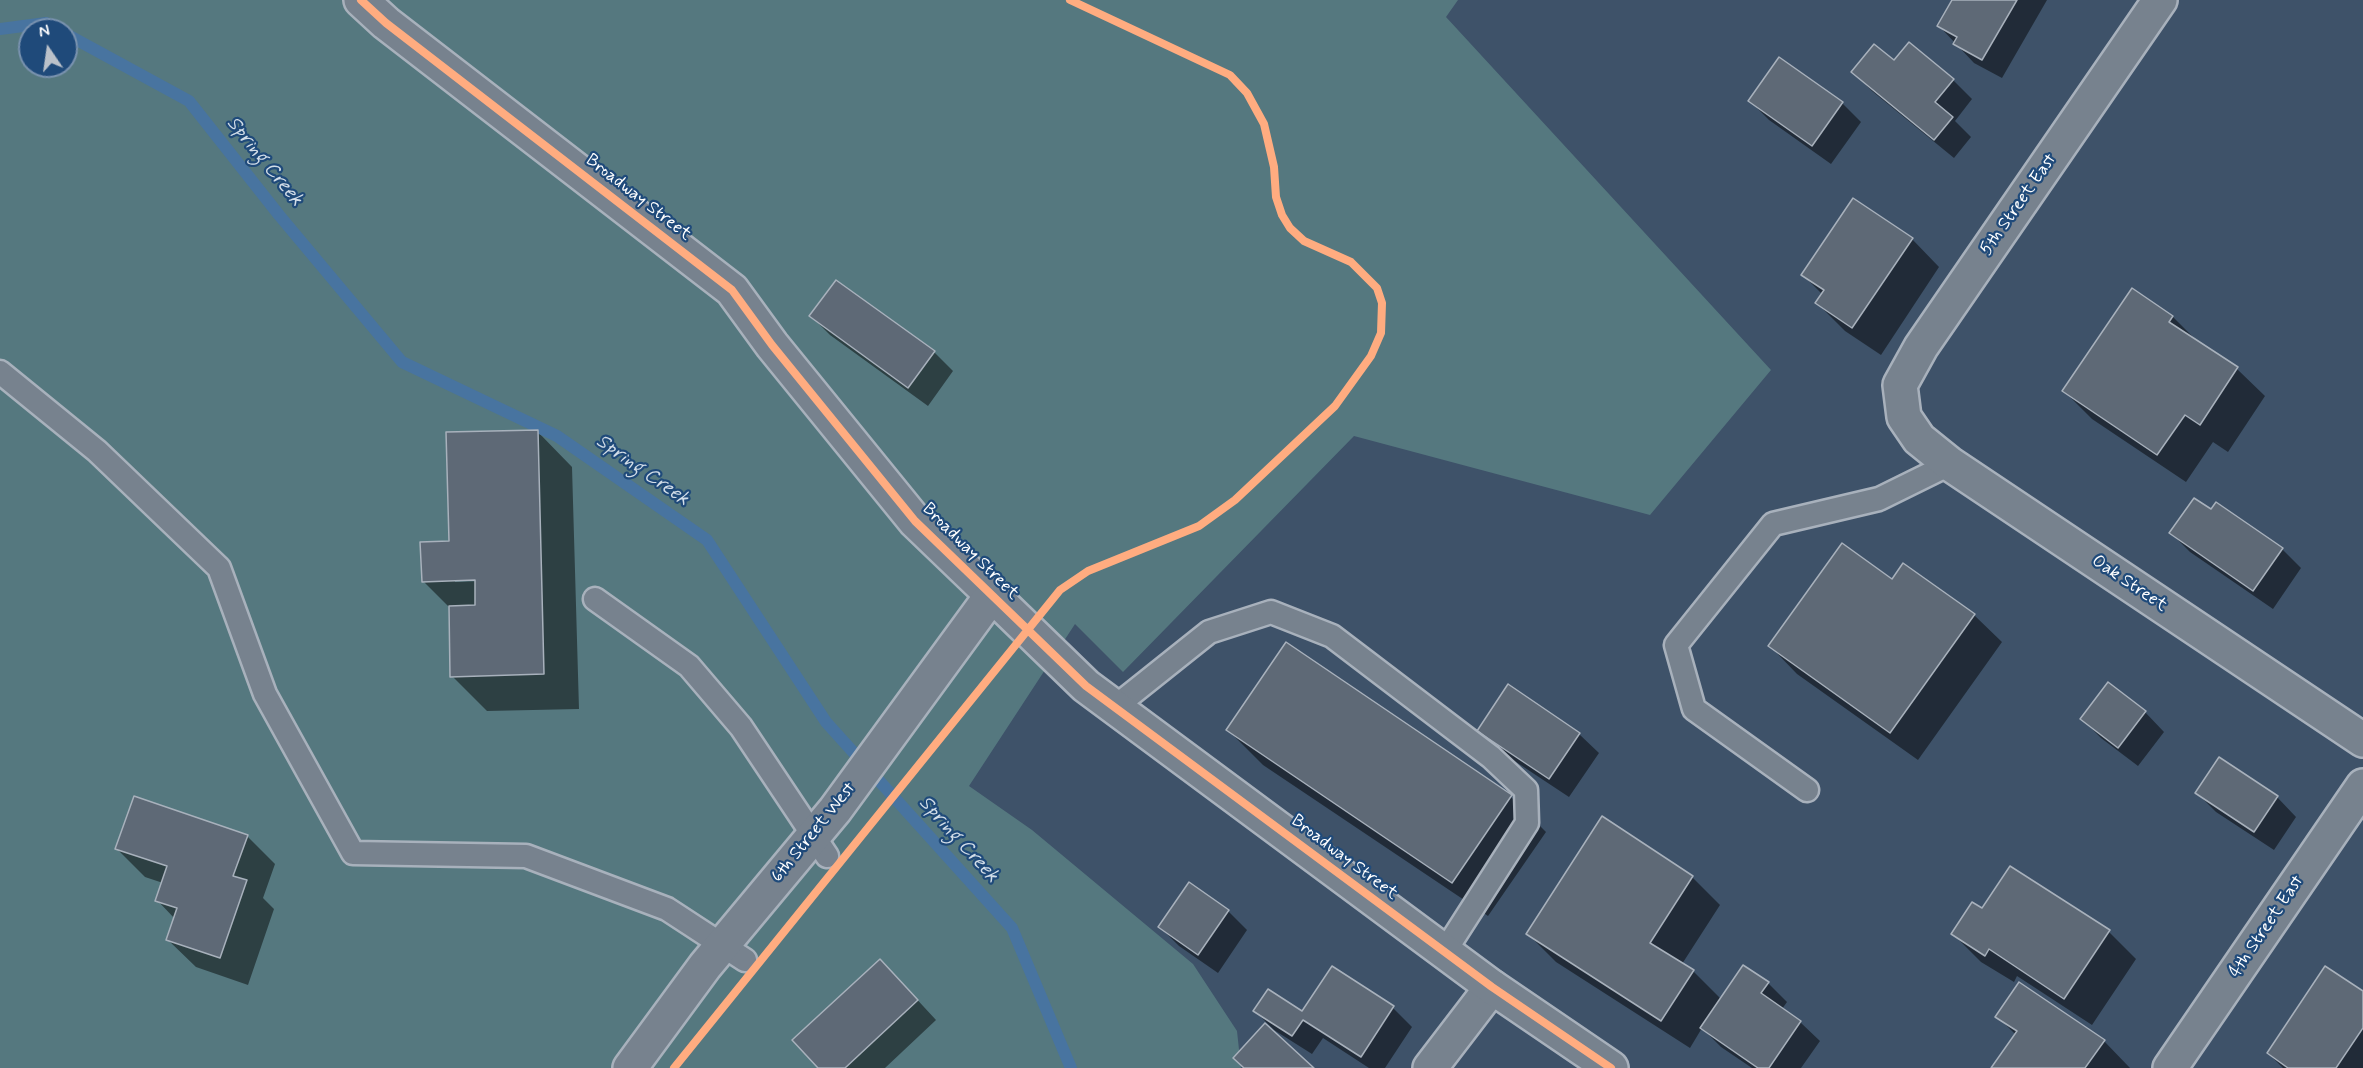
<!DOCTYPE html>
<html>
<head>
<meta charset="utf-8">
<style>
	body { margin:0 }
	#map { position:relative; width:2363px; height:1068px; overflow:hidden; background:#3e5269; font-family:Mynerve,sans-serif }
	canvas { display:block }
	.north { position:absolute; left:18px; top:18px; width:60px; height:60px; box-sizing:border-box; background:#1f4a7a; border:2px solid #7992af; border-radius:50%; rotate:347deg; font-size:16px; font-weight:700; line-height:24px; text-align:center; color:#fff }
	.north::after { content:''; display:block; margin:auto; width:21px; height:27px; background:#bbc2ca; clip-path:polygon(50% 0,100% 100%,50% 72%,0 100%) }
</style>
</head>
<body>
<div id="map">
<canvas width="2363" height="1068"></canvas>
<div class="north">N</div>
</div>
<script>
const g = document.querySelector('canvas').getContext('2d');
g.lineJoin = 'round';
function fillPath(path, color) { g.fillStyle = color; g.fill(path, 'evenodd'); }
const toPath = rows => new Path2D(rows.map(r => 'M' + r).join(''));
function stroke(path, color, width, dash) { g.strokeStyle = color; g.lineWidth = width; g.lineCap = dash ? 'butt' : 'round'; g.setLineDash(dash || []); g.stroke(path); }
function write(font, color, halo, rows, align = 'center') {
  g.font = font + ' Mynerve,sans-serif'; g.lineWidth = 4.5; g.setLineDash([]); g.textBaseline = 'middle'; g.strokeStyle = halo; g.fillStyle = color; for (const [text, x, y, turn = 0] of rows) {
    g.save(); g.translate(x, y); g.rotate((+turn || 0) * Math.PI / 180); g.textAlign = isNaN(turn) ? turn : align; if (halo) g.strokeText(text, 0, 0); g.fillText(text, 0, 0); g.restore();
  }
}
fillPath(toPath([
	[0,0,1458,0,1446,17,1771,370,1650,515,1354,436,1123,672,1075,624,969,786,1032,830,1193,964,1237,1031,1241,1068,0,1068],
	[30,30,66,30,66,66,30,66]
]), '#55787f');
fillPath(toPath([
	[1954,0,2047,0,2002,78,1974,63,1939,26],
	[1894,62,1953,80,1972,99,1955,121,1971,137,1954,158,1872,91,1853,72],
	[1750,101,1842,103,1861,122,1831,164,1769,120],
	[1912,239,1939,267,1881,355,1845,331,1817,303,1823,295,1803,275],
	[2133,290,2173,317,2198,342,2237,369,2265,396,2228,452,2213,442,2186,482,2092,419,2064,391],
	[811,316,934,352,953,371,928,406,830,335],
	[537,431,572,467,579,709,487,711,452,676,450,608,423,581],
	[482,578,482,581,455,582,455,579],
	[2212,511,2282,549,2301,568,2273,609,2190,552,2171,533],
	[1892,581,1974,615,2002,642,1918,760,1797,674,1770,646],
	[2108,684,2145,712,2164,732,2138,766,2101,738,2082,719],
	[1508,687,1579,734,1599,753,1569,797,1498,750,1479,730],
	[1228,730,1511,797,1546,832,1488,916,1263,765],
	[2197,793,2277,797,2296,817,2274,850,2216,812],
	[247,836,275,864,263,898,274,909,248,985,196,967,168,940,175,919,157,900,163,883,145,877,117,849],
	[1692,877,1720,905,1682,964,1693,971,1721,999,1768,983,1787,1002,1782,1009,1800,1022,1820,1041,1801,1068,1752,1068,1721,1047,1702,1028,1690,1048,1556,962,1528,934],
	[1983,910,2109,932,2136,959,2092,1025,2017,976,2014,982,1981,962,1953,934],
	[1228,911,1247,930,1218,973,1179,946,1160,927],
	[1332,968,1393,1008,1412,1027,1385,1068,1369,1068,1323,1038,1312,1054,1274,1030,1255,1011,1303,1013],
	[899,980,936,1020,885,1068,820,1068],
	[2363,993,2363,1068,2283,1068,2268,1053],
	[1997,1016,2104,1041,2130,1068,1993,1068,2016,1035]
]), '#0007');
stroke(toPath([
	[0,29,46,23,58,30],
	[66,34,189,101,279,215,402,362,557,436,707,540,826,722,1012,928,1071,1068]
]), '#4874a0', 12);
const building = toPath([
	[1952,0,2017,0,1982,60,1953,44,1957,37,1937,26,1952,0],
	[1909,42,1954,79,1935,102,1953,117,1934,140,1851,72,1874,44,1894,60,1909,42],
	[1779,57,1843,102,1812,146,1748,101,1779,57],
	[1853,198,1913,238,1852,328,1815,303,1824,290,1801,275,1853,198],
	[836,280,935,351,908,388,809,316,836,280],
	[2132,288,2173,316,2169,322,2238,367,2200,425,2185,415,2157,455,2062,391,2132,288],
	[538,430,544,674,450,677,449,606,475,605,475,580,422,582,420,542,449,541,446,432,538,430],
	[2194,498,2211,509,2216,502,2283,548,2253,591,2169,533,2194,498],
	[1842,543,1892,579,1903,563,1975,614,1890,733,1768,646,1842,543],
	[1286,642,1512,795,1452,883,1226,730,1286,642],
	[2108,682,2146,711,2118,748,2080,719,2108,682],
	[1508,684,1580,733,1549,779,1477,731,1508,684],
	[2219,757,2278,796,2254,832,2195,793,2219,757],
	[134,796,248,835,233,876,247,880,220,958,166,940,177,908,155,901,167,866,115,849,134,796],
	[1602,816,1693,876,1650,943,1694,970,1661,1021,1526,934,1602,816],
	[2010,866,2110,930,2064,999,1989,949,1985,956,1951,934,1972,902,1982,908,2010,866],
	[1189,882,1229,910,1198,955,1158,927,1189,882],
	[880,959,918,1000,845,1068,818,1068,792,1040,880,959],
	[1743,965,1769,982,1761,993,1801,1021,1769,1068,1758,1068,1700,1028,1743,965],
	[1332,966,1394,1006,1361,1057,1303,1020,1292,1036,1253,1011,1268,989,1302,1011,1332,966],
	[2325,966,2363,991,2363,1028,2336,1068,2288,1068,2267,1053,2325,966],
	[2019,982,2105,1040,2085,1068,1991,1068,2017,1031,1995,1017,2019,982],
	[1265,1023,1314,1068,1244,1068,1233,1058,1265,1023]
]);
fillPath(building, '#5e6976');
stroke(building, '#a8b1bc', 1.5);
const service = toPath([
	[0,372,97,451,219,568,265,694,353,853,526,856,667,909,745,960],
	[595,599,689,666,741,727,827,856],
	[1115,707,1209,632,1271,612,1332,636,1491,757,1526,790,1527,823,1445,951],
	[1807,790,1694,709,1676,645,1773,524,1879,499,1950,464]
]);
const minor = toPath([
	[361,0,386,23,732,290,772,345,915,521,992,595],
	[2160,0,1921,347,1900,385,1904,417,1919,439,1950,464,2363,740],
	[1430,1068,1492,987]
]);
const tertiary = toPath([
	[630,1068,705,966,835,810,992,595,1086,686,1492,987,1611,1068],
	[2170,1068,2363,786]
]);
stroke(service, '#a8b1bc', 27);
stroke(minor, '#a8b1bc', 38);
stroke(tertiary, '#a8b1bc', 38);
stroke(service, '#77828e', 22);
stroke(minor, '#77828e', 33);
stroke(tertiary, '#77828e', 33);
stroke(toPath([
	[361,0,386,23,732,290,772,345,915,521,1086,686,1492,987,1611,1068],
	[674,1068,1060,590,1088,571,1199,526,1235,500,1335,406,1371,356,1381,333,1382,303,1377,288,1351,262,1304,241,1290,228,1282,215,1276,197,1274,167,1264,124,1247,93,1230,75,1070,0]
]), '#ffac80', 8);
write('18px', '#fff', '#1f4a7a', [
	["Broadway Street",638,198,38],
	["5th Street East",2019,205,-55],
	["Broadway Street",970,552,45],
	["Oak Street",2129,584,34],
	["6th Street West",814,833,-51],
	["Broadway Street",1344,858,37],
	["4th Street East",2267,927,-56]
]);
write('italic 20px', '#d2dde8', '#1f4a7a', [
	["Spring Creek",264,162,51],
	["Spring Creek",642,471,35],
	["Spring Creek",958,840,48]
]);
</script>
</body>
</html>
